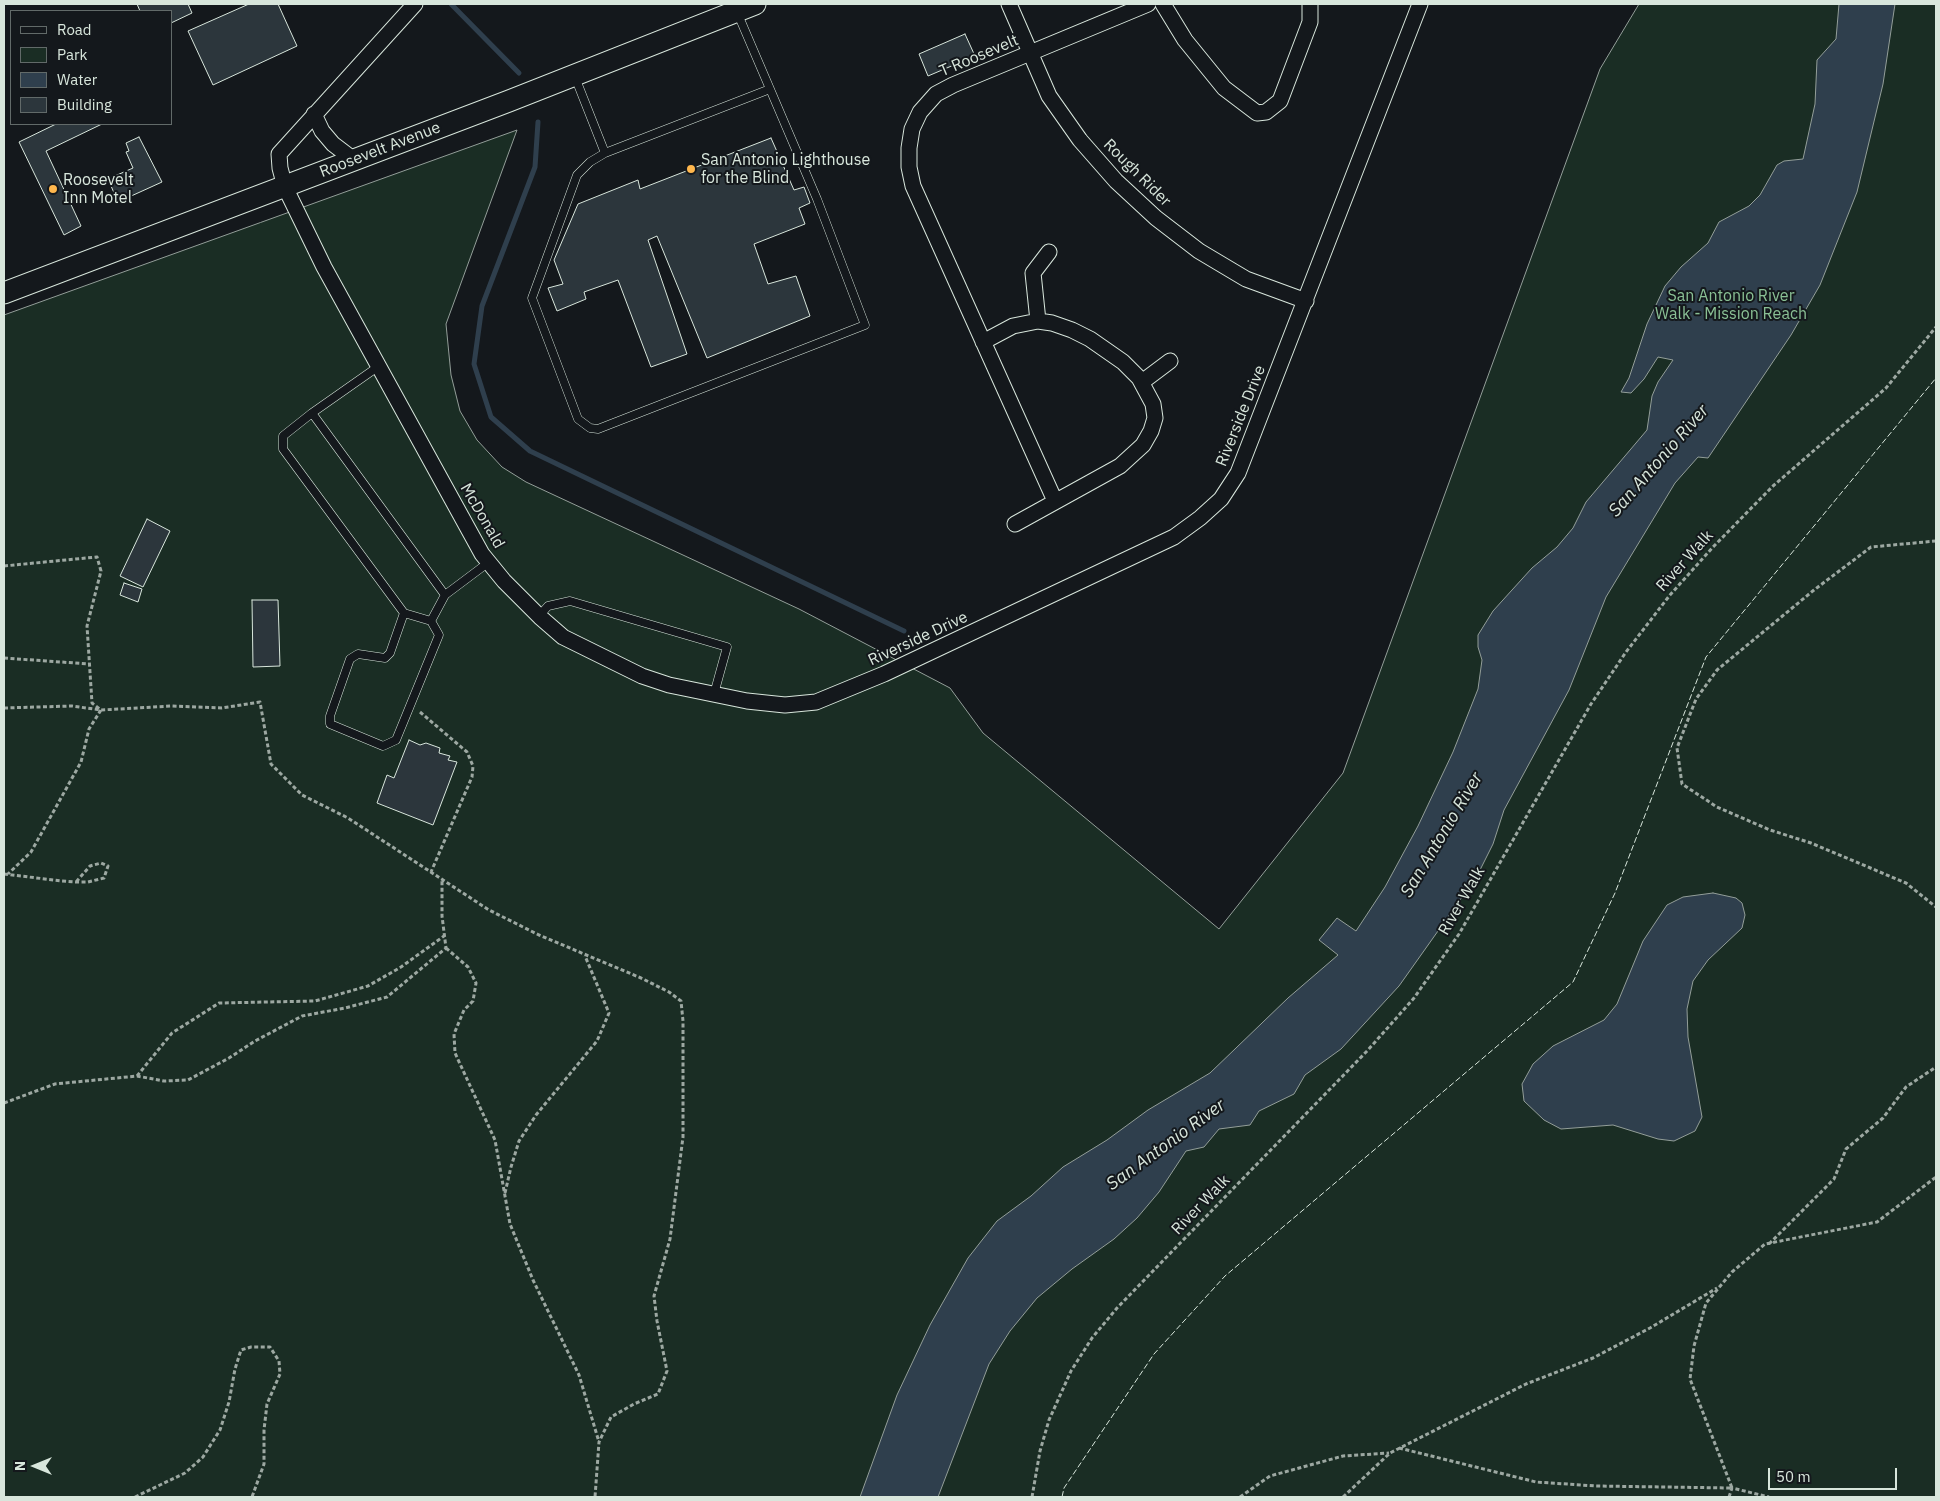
<!DOCTYPE html>
<html>
<head>
<meta charset="utf-8">
<style>
	body { margin:0 }
	#map { position:relative; width:1940px; height:1501px; overflow:hidden; background:#14181c; font-family:"IBM Plex Sans",sans-serif }
	canvas { display:block }
	.frame { position:absolute; inset:0; border:5px solid #d8e6dc; pointer-events:none }
	.legend { position:absolute; left:10px; top:10px; width:162px; height:115px; box-sizing:border-box; background:#14181c; border:1px solid #626a69; margin:0; padding:6px 9px; list-style:none; font-size:15px; color:#d8e6dc }
	.legend li { display:flex; align-items:center; gap:10px; height:25px }
	.legend b { width:25px; border:1px solid #626a69 }
	.north { position:absolute; left:10px; top:1441px; width:50px; height:50px; -webkit-text-stroke:4px #14181c; paint-order:stroke; rotate:270deg; font-size:14px; font-weight:700; line-height:20px; text-align:center; color:#d8e6dc }
	.north::after { content:''; display:block; margin:auto; width:18px; height:22px; background:#d8e6dc; clip-path:polygon(50% 0,100% 100%,50% 72%,0 100%) }
	.scale { position:absolute; left:1768px; top:1468px; width:129px; height:22px; box-sizing:border-box; border:2px solid #d8e6dc; border-top:0; padding-left:6px; font-size:15px; line-height:18px; white-space:nowrap; color:#d8e6dc; -webkit-text-stroke:4px #14181c; paint-order:stroke }
</style>
</head>
<body>
<div id="map">
<canvas width="1940" height="1501"></canvas>
<div class="frame"></div>
<ul class="legend">
<li><b style="height:6px;background:#14181c"></b>Road</li>
<li><b style="height:14px;background:#1a2d24"></b>Park</li>
<li><b style="height:14px;background:#2f3f4d"></b>Water</li>
<li><b style="height:14px;background:#2c363c"></b>Building</li>
</ul>
<div class="north">N</div>
<div class="scale">50 m</div>
</div>
<script>
const g = document.querySelector('canvas').getContext('2d');
g.lineJoin = 'round';
function fillPath(path, color) { g.fillStyle = color; g.fill(path, 'evenodd'); }
const toPath = rows => new Path2D(rows.map(r => 'M' + r).join(''));
function stroke(path, color, width, dash) { g.strokeStyle = color; g.lineWidth = width; g.lineCap = dash ? 'butt' : 'round'; g.setLineDash(dash || []); g.stroke(path); }
function write(font, color, halo, rows, align = 'center') {
  g.font = font + ' "IBM Plex Sans",sans-serif'; g.lineWidth = 4; g.setLineDash([]); g.textBaseline = 'middle'; g.strokeStyle = halo; g.fillStyle = color; for (const [text, x, y, turn = 0] of rows) {
    g.save(); g.translate(x, y); g.rotate((+turn || 0) * Math.PI / 180); g.textAlign = isNaN(turn) ? turn : align; if (halo) g.strokeText(text, 0, 0); g.fillText(text, 0, 0); g.restore();
  }
}
const green = toPath([
	[1639,4,1936,4,1936,1497,4,1497,4,315,517,130,446,324,451,375,460,411,477,440,502,467,526,482,799,609,950,688,983,733,1219,929,1343,773,1600,69,1639,4]
]);
fillPath(green, '#1a2d24');
stroke(green, '#939e99', 1);
const water = toPath([
	[1839,4,1895,4,1883,84,1857,192,1820,285,1791,335,1708,458,1698,457,1675,483,1606,597,1569,690,1504,810,1493,844,1477,876,1399,986,1341,1049,1305,1075,1294,1094,1259,1111,1250,1125,1219,1129,1204,1147,1186,1151,1159,1192,1137,1218,1114,1239,1072,1269,1037,1298,1010,1331,989,1364,938,1497,860,1497,897,1395,930,1325,968,1258,997,1221,1031,1196,1063,1167,1107,1140,1148,1110,1210,1073,1288,998,1338,955,1319,940,1337,918,1356,931,1385,887,1418,826,1453,752,1478,689,1482,660,1478,647,1478,635,1493,611,1512,590,1532,568,1557,547,1573,528,1586,502,1647,430,1652,396,1658,382,1673,360,1658,357,1644,379,1631,393,1621,392,1629,378,1647,324,1665,286,1681,267,1708,243,1719,222,1749,206,1760,195,1777,165,1784,161,1803,159,1815,104,1817,60,1836,39,1839,4],
	[1713,893,1736,898,1742,903,1745,915,1742,928,1708,960,1693,981,1687,1009,1688,1037,1702,1117,1695,1131,1674,1141,1658,1139,1613,1125,1561,1129,1544,1120,1524,1101,1522,1084,1533,1064,1553,1046,1604,1020,1617,1004,1643,941,1667,905,1683,897,1713,893]
]);
fillPath(water, '#2f3f4d');
stroke(water, '#939e99', 1);
stroke(toPath([
	[451,4,519,73],
	[538,122,535,167,482,306,474,364,491,417,530,451,904,631]
]), '#2f3f4d', 5);
const building = toPath([
	[137,4,188,4,192,13,171,23,171,11,140,11,137,4],
	[249,4,278,4,297,46,213,85,188,31,249,4],
	[965,34,975,56,928,76,919,54,965,34],
	[56,124,102,124,46,151,81,226,64,235,19,142,56,124],
	[139,137,162,182,118,202,108,179,133,168,126,152,129,151,126,143,139,137],
	[771,138,794,190,804,187,810,203,799,208,805,224,754,244,768,284,796,276,810,316,707,358,657,236,648,240,687,354,651,367,618,280,584,292,586,299,557,311,548,288,563,284,554,260,578,204,638,180,640,189,771,138],
	[147,519,170,531,143,587,120,576,147,519],
	[124,583,142,589,138,602,120,595,124,583],
	[252,600,278,600,280,666,253,667,252,600],
	[409,740,420,745,426,743,440,748,439,753,450,756,448,760,457,762,433,825,377,803,387,775,394,778,409,740]
]);
fillPath(building, '#2c363c');
stroke(building, '#d8e6dc', 1);
const service = toPath([
	[575,77,605,153,770,89,737,12],
	[605,153,590,162,577,175,532,298,578,419,590,428,598,429,865,325,817,199,770,89],
	[379,366,312,413,283,436,283,449,404,613,431,621,439,635,396,740,383,746,330,724,330,716,350,659,358,654,385,658,390,653,404,613],
	[312,413,445,595],
	[539,616,548,606,570,601,727,647,714,694],
	[431,621,445,595,489,562]
]);
const minor = toPath([
	[415,4,279,154,280,168,285,187,324,267,482,554,504,581,540,617,563,637,642,676,669,685,747,701,785,705,816,702,884,674,1174,537,1200,518,1221,499,1238,473,1420,4],
	[1009,4,1049,96,1080,140,1116,181,1156,218,1199,251,1246,279,1306,301],
	[1163,4,1185,40,1224,88,1257,113,1266,112,1280,101,1310,22,1310,4],
	[314,114,322,131,333,144,354,160],
	[1038,321,1033,273,1049,252],
	[983,342,1013,326,1038,321,1052,323,1072,330,1090,339,1123,362,1139,378,1153,404,1155,418,1151,431,1143,445,1120,466,1015,524],
	[1142,382,1170,361],
	[1055,501,913,186,909,167,909,148,912,129,920,112,936,94,953,85,1148,4]
]);
const secondary = toPath([
	[4,293,509,101,755,4]
]);
stroke(service, '#d8e6dc', 9);
stroke(minor, '#d8e6dc', 17);
stroke(secondary, '#d8e6dc', 23);
stroke(toPath([
	[1936,541,1871,547,1814,590,1717,670,1696,699,1677,748,1682,784,1717,807,1770,830,1811,843,1906,883,1936,907],
	[4,566,97,557,101,571,87,626,92,703,101,710,172,706,222,708,260,702,271,764,302,795,348,818,489,910,539,935,641,978,669,992,681,1001,683,1021,683,1137,670,1239,654,1296,657,1321,667,1371,658,1394,634,1404,611,1417,599,1442,595,1497],
	[4,658,89,664],
	[4,708,72,706,101,710,89,729,81,762,31,852,8,874],
	[420,712,467,752,473,766,472,777,431,872],
	[4,874,62,881,76,882,88,882,104,878,108,866,101,863,90,866,76,882],
	[446,948,468,967,476,983,473,1001,464,1010,454,1034,455,1053,495,1140,510,1224,533,1280,579,1375,599,1442],
	[137,1076,172,1033,219,1003,315,1001,368,986,401,967,444,936],
	[4,1103,55,1084,137,1076,164,1081,188,1080,229,1058,255,1041,302,1016,345,1008,387,997,446,948,442,916,442,879],
	[505,1193,511,1167,519,1141,536,1115,597,1041,609,1013,585,956],
	[1769,1244,1834,1179,1846,1149,1883,1118,1906,1087,1936,1067],
	[1399,1448,1536,1482,1596,1486,1732,1488,1690,1379,1694,1346,1706,1303,1732,1272,1765,1244,1877,1222,1936,1177],
	[135,1497,185,1473,203,1457,220,1430,229,1402,235,1369,241,1350,251,1347,270,1347,279,1361,280,1374,267,1404,264,1430,264,1464,252,1497],
	[1032,1497,1040,1451,1049,1420,1071,1371,1092,1338,1117,1308,1368,1050,1414,998,1459,934,1591,704,1626,652,1670,595,1713,547,1773,486,1886,388,1936,327],
	[1240,1497,1270,1476,1343,1456,1389,1453],
	[1343,1497,1390,1453,1526,1384,1593,1358,1650,1328,1717,1288],
	[1729,1497,1732,1488,1769,1497]
]), '#9da8a2', 3, [4, 2.5]);
stroke(service, '#14181c', 8);
stroke(minor, '#14181c', 15);
stroke(secondary, '#14181c', 21);
stroke(toPath([
	[1062,1497,1064,1488,1154,1354,1225,1276,1573,982,1615,893,1706,657,1936,378]
]), '#d8e6dc', 1, [6, 2.5]);
for (const [x, y, r, color] of [
	[691,169,5,"#ffb74d"],
	[53,189,5,"#ffb74d"]
]) { const dot = new Path2D(); dot.arc(x, y, r, 0, 2 * Math.PI); g.fillStyle = color; g.fill(dot); stroke(dot, '#14181c', 2); }
write('16px', '#d8e6dc', '#14181c', [
	["T Roosevelt",979,56,-23],
	["Roosevelt Avenue",380,150,-21],
	["Rough Rider",1137,173,45],
	["Riverside Drive",1241,416,-68],
	["McDonald",482,516,60],
	["River Walk",1685,561,-48],
	["Riverside Drive",918,639,-25],
	["River Walk",1462,901,-60],
	["River Walk",1201,1205,-46]
]);
write('16px', '#d8e6dc', '#14181c', [
	["San Antonio Lighthouse",701,160],
	["for the Blind",701,178],
	["Roosevelt",63,180],
	["Inn Motel",63,198]
], 'left');
write('16px', '#8ac095', '#14181c', [
	["San Antonio River",1731,296],
	["Walk - Mission Reach",1731,314]
]);
write('italic 18px', '#d8e6dc', '#14181c', [
	["San Antonio River",1659,461,-49],
	["San Antonio River",1442,835,-59],
	["San Antonio River",1166,1145,-36]
]);
</script>
</body>
</html>
